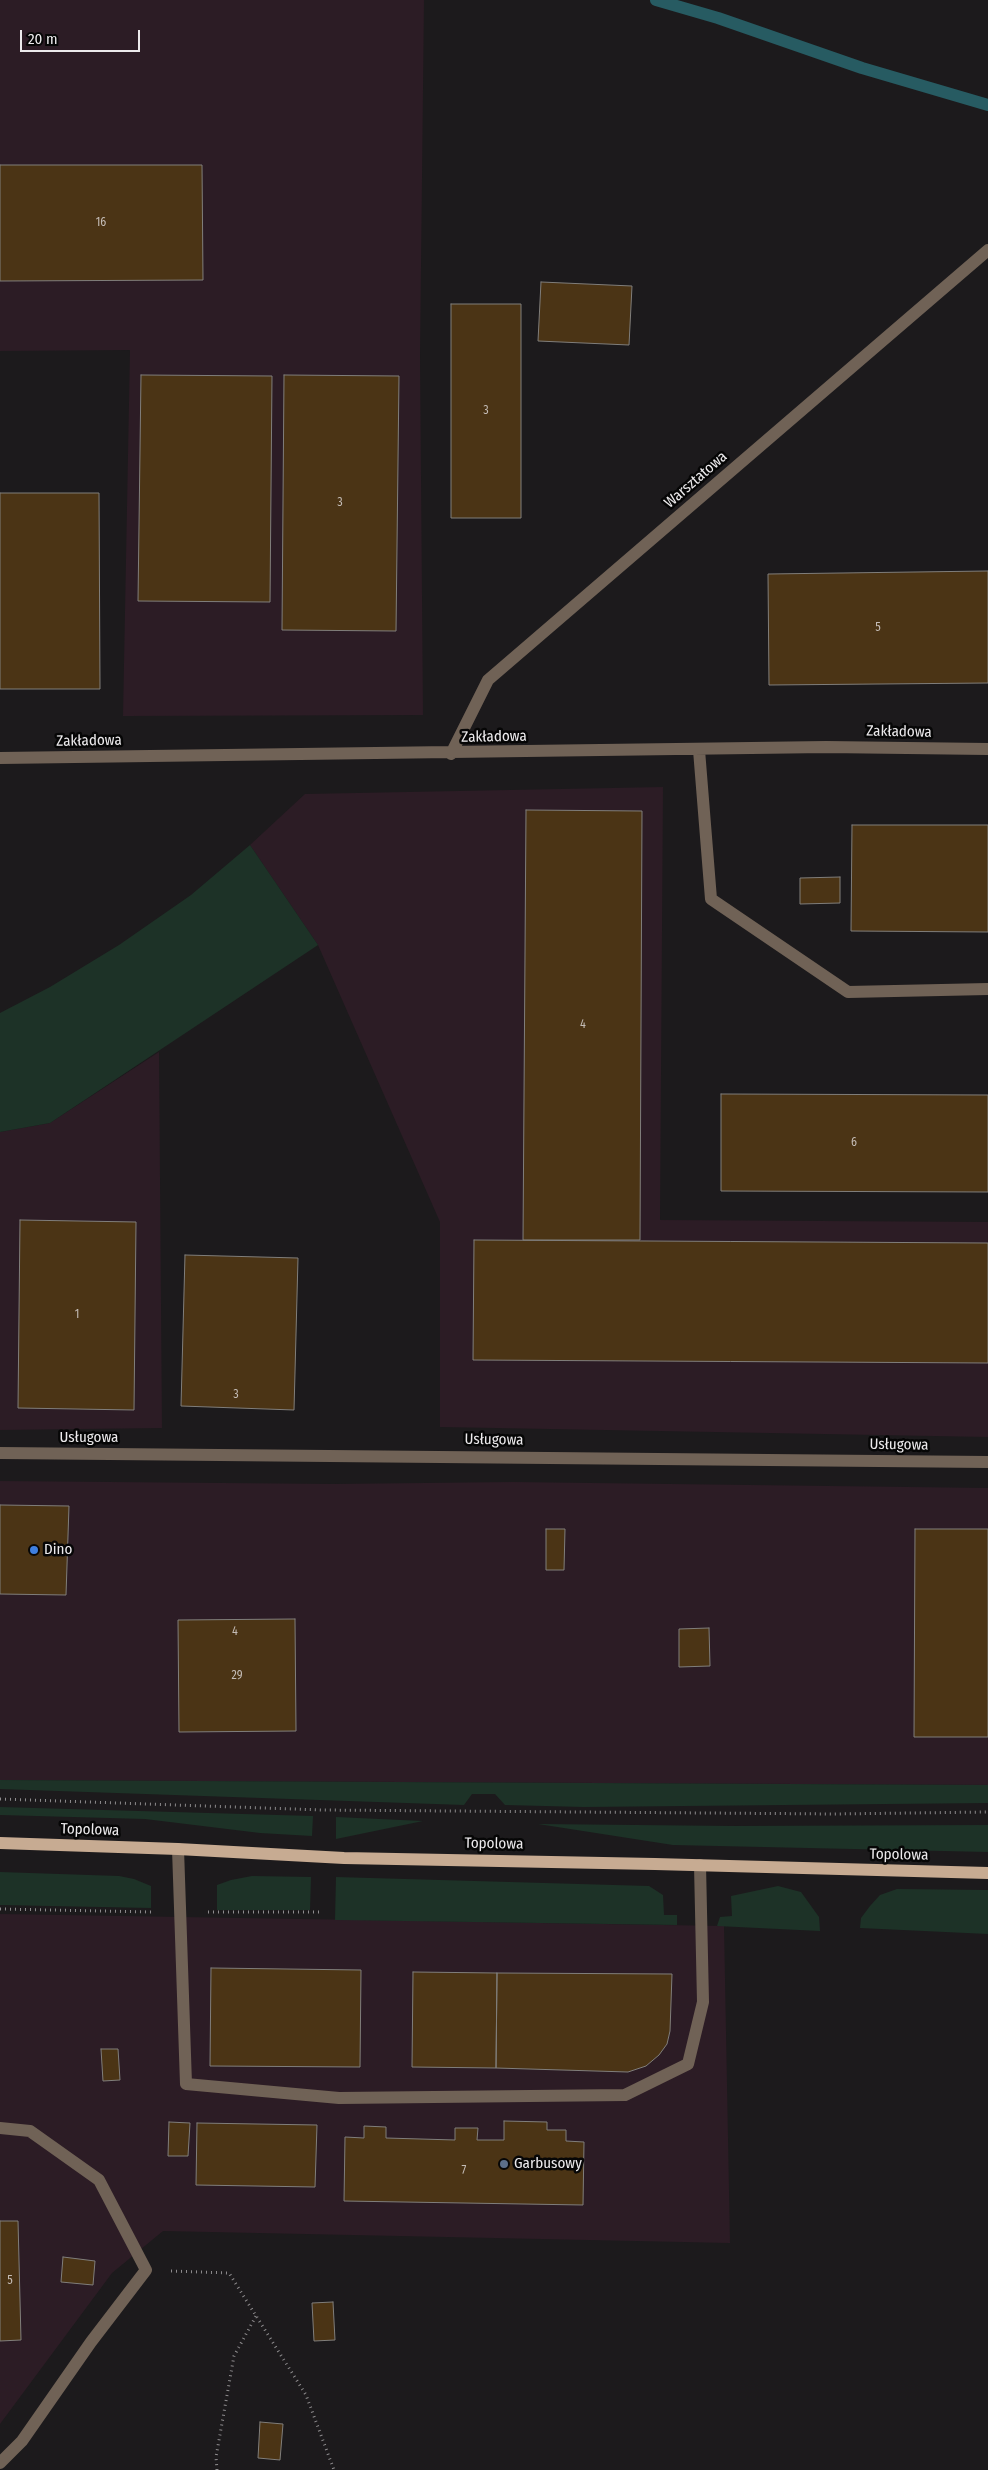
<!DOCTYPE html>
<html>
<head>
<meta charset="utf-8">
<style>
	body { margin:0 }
	#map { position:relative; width:988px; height:2470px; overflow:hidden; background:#1c1a1c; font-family:"Fira Sans Condensed",sans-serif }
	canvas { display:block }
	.scale { position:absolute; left:20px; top:30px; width:120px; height:22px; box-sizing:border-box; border:2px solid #eceaec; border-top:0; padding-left:6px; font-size:15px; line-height:18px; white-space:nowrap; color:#eceaec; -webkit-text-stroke:4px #060606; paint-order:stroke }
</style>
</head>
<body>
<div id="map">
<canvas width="988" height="2470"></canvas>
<div class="scale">20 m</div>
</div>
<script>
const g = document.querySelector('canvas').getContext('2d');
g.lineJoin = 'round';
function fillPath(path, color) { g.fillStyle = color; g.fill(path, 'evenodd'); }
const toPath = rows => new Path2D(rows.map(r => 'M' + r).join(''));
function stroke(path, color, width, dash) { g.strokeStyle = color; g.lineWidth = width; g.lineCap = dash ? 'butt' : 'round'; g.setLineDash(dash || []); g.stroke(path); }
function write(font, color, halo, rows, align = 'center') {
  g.font = font + ' "Fira Sans Condensed",sans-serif'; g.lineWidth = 5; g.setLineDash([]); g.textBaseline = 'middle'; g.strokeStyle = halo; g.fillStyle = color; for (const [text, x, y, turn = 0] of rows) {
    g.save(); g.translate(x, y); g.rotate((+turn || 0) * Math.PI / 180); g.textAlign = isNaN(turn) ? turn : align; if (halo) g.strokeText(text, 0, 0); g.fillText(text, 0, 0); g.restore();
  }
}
fillPath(toPath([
	[0,0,424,0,420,356,423,715,123,716,130,350,0,351],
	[663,787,660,1220,988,1222,988,1437,440,1427,440,1222,318,945,250,845,305,794],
	[159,1052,162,1428,0,1430,0,1132,50,1123],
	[0,1481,334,1484,513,1482,988,1488,988,1785,0,1780],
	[0,1914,724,1926,730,2243,163,2231,112,2273,0,2424]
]), '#2c1c25');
fillPath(toPath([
	[250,845,318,945,50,1123,0,1132,0,1013,50,987,119,945,191,895],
	[0,1780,988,1785,988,1803,584,1807,505,1805,495,1794,472,1794,464,1805,0,1789],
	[0,1807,313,1816,312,1836,260,1833,145,1819,0,1815],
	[336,1817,423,1821,336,1839],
	[538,1824,733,1826,988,1825,988,1852,673,1845],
	[0,1872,119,1876,134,1879,151,1886,151,1908,0,1905],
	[252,1876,311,1877,310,1910,217,1910,217,1885,231,1880],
	[336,1877,649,1886,663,1895,664,1915,677,1915,677,1925,335,1920],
	[778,1886,801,1892,819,1917,820,1931,717,1926,720,1917,732,1916,731,1896],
	[897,1889,988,1890,988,1934,860,1928,861,1918,870,1906,880,1895]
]), '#1d3227');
stroke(toPath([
	[656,0,718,18,862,68,988,105]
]), '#275b62', 12);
const building = toPath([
	[0,165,202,165,203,280,0,281,0,165],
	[541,282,632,286,629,345,538,341,541,282],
	[451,304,521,304,521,518,451,518,451,304],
	[141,375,272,376,270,602,138,601,141,375],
	[284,375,399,376,396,631,282,630,284,375],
	[0,493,99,493,100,689,0,689,0,493],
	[988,571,988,683,769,685,768,574,988,571],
	[526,810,642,811,640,1240,523,1240,526,810],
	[852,825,988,825,988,932,851,931,852,825],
	[840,877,840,903,800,904,800,878,840,877],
	[721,1094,988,1095,988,1192,721,1191,721,1094],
	[20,1220,136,1222,134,1410,18,1408,20,1220],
	[474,1240,988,1243,988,1363,473,1360,474,1240],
	[185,1255,298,1258,294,1410,181,1406,185,1255],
	[0,1505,69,1506,66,1595,0,1594,0,1505],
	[546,1529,565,1529,564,1570,546,1570,546,1529],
	[915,1529,988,1529,988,1737,914,1737,915,1529],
	[295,1619,296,1731,179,1732,178,1620,295,1619],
	[709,1628,710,1666,679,1667,679,1629,709,1628],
	[211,1968,361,1970,360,2067,210,2066,211,1968],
	[413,1972,497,1973,496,2068,412,2067,413,1972],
	[497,1973,672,1974,670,2031,667,2044,659,2055,646,2066,628,2072,496,2068,497,1973],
	[101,2049,118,2049,120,2080,103,2081,101,2049],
	[504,2121,547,2122,547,2130,566,2130,566,2141,584,2142,583,2205,344,2201,345,2137,364,2138,364,2126,386,2127,386,2138,455,2140,455,2128,478,2128,477,2140,504,2140,504,2121],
	[169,2122,190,2123,188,2156,168,2156,169,2122],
	[197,2123,317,2125,315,2187,196,2185,197,2123],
	[0,2221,18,2221,21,2340,0,2341,0,2221],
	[63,2257,95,2261,93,2285,61,2282,63,2257],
	[333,2302,335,2340,314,2341,312,2303,333,2302],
	[260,2422,283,2424,280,2460,258,2458,260,2422]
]);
fillPath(building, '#4b3415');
stroke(building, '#807e7b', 1);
stroke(toPath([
	[0,1799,323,1810,834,1814,988,1812],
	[0,1909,152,1912],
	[208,1912,323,1912],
	[171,2271,229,2273,306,2395,334,2470],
	[217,2470,216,2457,234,2356,256,2316]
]), '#8e8c8e', 3, [1, 4]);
stroke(toPath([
	[699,750,711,899,848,992,988,989],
	[451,754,488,680,988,250],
	[0,758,826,747,988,749],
	[0,1453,988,1462],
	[178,1849,186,2084,339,2098,625,2095,688,2064,703,2002,700,1865],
	[0,2128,30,2131,99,2180,146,2270,91,2342,22,2441,0,2463]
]), '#706256', 12);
stroke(toPath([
	[0,1843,178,1849,344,1858,655,1864,988,1873]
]), '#c7ab92', 12);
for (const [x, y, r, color] of [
	[34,1550,5,"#3f7fe0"],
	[504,2164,5,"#5c6f8a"]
]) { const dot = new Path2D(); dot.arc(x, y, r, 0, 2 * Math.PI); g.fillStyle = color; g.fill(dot); stroke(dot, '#060606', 2); }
write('12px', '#c4bcb6', null, [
	["16",101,223],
	["3",486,411],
	["3",340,503],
	["5",878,628],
	["4",583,1025],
	["6",854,1143],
	["1",77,1315],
	["3",236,1395],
	["4",235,1632],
	["29",237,1676],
	["7",464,2171],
	["5",10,2281]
]);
write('15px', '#eceaec', '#060606', [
	["Warsztatowa",696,480,-41],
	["Zakładowa",899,732,1],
	["Zakładowa",494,737,-1],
	["Zakładowa",89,741,-1],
	["Usługowa",89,1438],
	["Usługowa",494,1440,1],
	["Usługowa",899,1445,1],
	["Topolowa",90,1830,2],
	["Topolowa",494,1844,1],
	["Topolowa",899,1855,1]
]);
write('15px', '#eceaec', '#060606', [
	["Dino",44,1550],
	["Garbusowy",514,2164]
], 'left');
</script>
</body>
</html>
